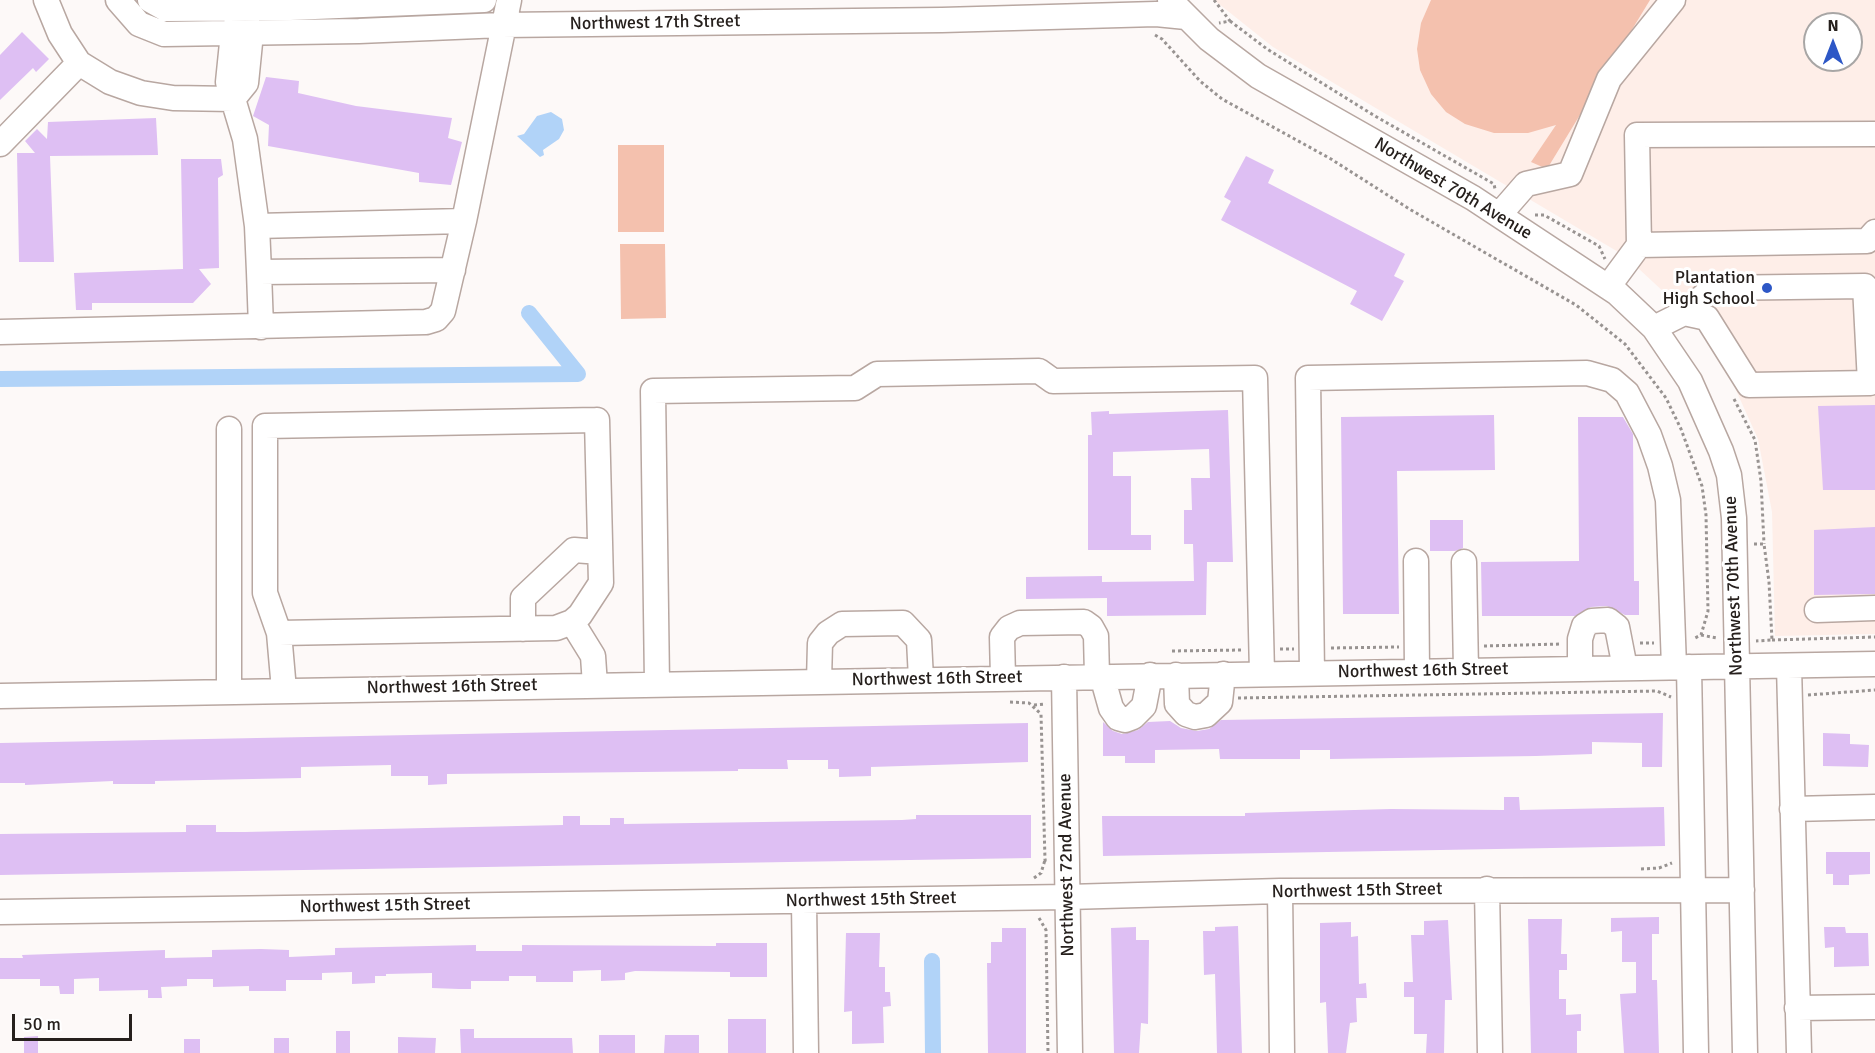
<!DOCTYPE html>
<html>
<head>
<meta charset="utf-8">
<style>
	body { margin:0 }
	#map { position:relative; width:1875px; height:1053px; overflow:hidden; background:#fdf9f8; font-family:Signika,sans-serif }
	canvas { display:block }
	.north { position:absolute; left:1803px; top:12px; width:60px; height:60px; box-sizing:border-box; background:#fff; border:2px solid #a8a6a5; border-radius:50%; rotate:0deg; font-size:16px; font-weight:700; line-height:24px; text-align:center; color:#26201d }
	.north::after { content:''; display:block; margin:auto; width:21px; height:27px; background:#2d57c6; clip-path:polygon(50% 0,100% 100%,50% 72%,0 100%) }
	.scale { position:absolute; left:12px; top:1014px; width:120px; height:27px; box-sizing:border-box; border:3px solid #26201d; border-top:0; padding-left:8px; font-size:18px; line-height:21px; white-space:nowrap; color:#26201d; -webkit-text-stroke:4px #fff; paint-order:stroke }
</style>
</head>
<body>
<div id="map">
<canvas width="1875" height="1053"></canvas>
<div class="north">N</div>
<div class="scale">50 m</div>
</div>
<script>
const g = document.querySelector('canvas').getContext('2d');
g.lineJoin = 'round';
function fillPath(path, color) { g.fillStyle = color; g.fill(path, 'evenodd'); }
const toPath = rows => new Path2D(rows.map(r => 'M' + r).join(''));
function stroke(path, color, width, dash) { g.strokeStyle = color; g.lineWidth = width; g.lineCap = dash ? 'butt' : 'round'; g.setLineDash(dash || []); g.stroke(path); }
function write(font, color, halo, rows, align = 'center') {
  g.font = font + ' Signika,sans-serif'; g.lineWidth = 6; g.setLineDash([]); g.textBaseline = 'middle'; g.strokeStyle = halo; g.fillStyle = color; for (const [text, x, y, turn = 0] of rows) {
    g.save(); g.translate(x, y); g.rotate((+turn || 0) * Math.PI / 180); g.textAlign = isNaN(turn) ? turn : align; if (halo) g.strokeText(text, 0, 0); g.fillText(text, 0, 0); g.restore();
  }
}
fillPath(toPath([
	[1214,0,1875,0,1875,634,1775,636,1772,512,1758,439,1730,377,1694,320,1625,256,1273,47],
	[1815,24,1851,24,1851,60,1815,60]
]), '#feeee8');
fillPath(toPath([
	[1431,0,1650,0,1547,169,1531,162,1556,125,1528,133,1494,133,1465,124,1446,112,1431,94,1420,70,1417,49,1421,23],
	[618,145,664,145,664,232,618,232],
	[620,244,665,244,666,318,621,319]
]), '#f4c1ae');
fillPath(toPath([
	[551,112,562,119,564,130,559,139,543,150,544,155,540,157,517,136,524,134,537,116]
]), '#b1d3f8');
stroke(toPath([
	[0,379,578,374,529,313],
	[932,961,933,1053]
]), '#b1d3f8', 16);
fillPath(toPath([
	[22,32,49,59,36,72,33,68,0,100,0,55],
	[266,77,299,81,298,93,356,106,452,118,448,138,462,142,451,185,419,182,419,173,268,146,269,125,253,116],
	[156,118,158,155,50,156,54,262,19,262,17,153,35,153,25,141,37,129,47,139,48,122],
	[1246,156,1274,170,1268,183,1405,254,1394,276,1404,281,1382,321,1350,304,1357,291,1221,220,1231,201,1224,197],
	[181,159,221,159,223,175,218,178,219,268,199,269,211,284,193,303,92,303,92,310,76,310,74,273,183,269],
	[1875,405,1875,490,1823,490,1818,406],
	[1228,410,1233,562,1207,562,1206,615,1107,616,1107,598,1026,599,1026,577,1102,576,1102,582,1194,581,1193,544,1184,544,1184,510,1192,510,1191,478,1210,478,1209,449,1113,452,1113,476,1131,476,1131,535,1151,535,1151,550,1088,550,1088,435,1092,435,1091,412,1109,411,1109,414],
	[1494,415,1495,470,1397,471,1399,614,1343,614,1341,417],
	[1578,417,1623,417,1633,434,1634,581,1639,581,1639,615,1625,615,1607,606,1591,607,1575,616,1482,616,1481,562,1579,561],
	[1430,520,1463,520,1463,548,1455,551,1430,551],
	[1875,527,1875,594,1814,595,1814,530],
	[1663,713,1662,767,1642,767,1642,743,1592,742,1592,754,1536,756,1330,759,1330,750,1300,750,1300,759,1220,759,1219,749,1155,750,1155,763,1125,763,1125,756,1103,756,1103,722,1113,731,1122,734,1138,730,1148,722,1170,721,1181,728,1197,731,1209,729,1221,720],
	[1028,723,1028,762,871,767,871,776,839,777,839,769,828,769,828,760,787,760,788,769,738,769,738,771,447,774,447,784,428,785,428,776,391,776,391,765,301,767,301,778,155,781,155,784,113,784,113,781,25,785,25,783,0,783,0,743],
	[1823,733,1850,734,1850,744,1869,745,1868,767,1823,766],
	[1504,797,1519,797,1520,810,1664,807,1665,846,1103,856,1102,816,1245,816,1245,813,1391,809,1504,810],
	[916,815,1031,815,1031,858,0,875,0,834,186,832,186,825,216,825,216,832,245,832,563,825,563,816,580,816,580,825,610,825,610,818,624,818,624,824,902,820,916,819],
	[1826,852,1870,852,1870,874,1849,875,1849,885,1833,885,1833,874,1826,874],
	[1659,917,1659,934,1652,934,1652,980,1657,980,1659,1053,1624,1053,1620,994,1636,993,1636,962,1622,962,1622,931,1611,932,1611,918],
	[1528,919,1562,919,1561,954,1567,954,1567,970,1559,970,1559,999,1566,999,1566,1015,1581,1014,1581,1031,1577,1031,1577,1053,1531,1053],
	[1448,920,1452,1000,1445,1000,1444,1053,1426,1053,1427,1034,1414,1034,1414,997,1404,997,1404,982,1413,982,1411,935,1424,935,1424,921],
	[1351,922,1351,937,1358,936,1359,984,1366,983,1367,998,1356,998,1357,1022,1350,1023,1346,1053,1328,1053,1326,1002,1320,1003,1320,923],
	[1238,926,1242,1053,1217,1053,1215,974,1204,975,1203,931,1215,931,1215,927],
	[1136,927,1136,940,1149,940,1148,1024,1141,1023,1139,1053,1114,1053,1111,928],
	[1824,927,1845,927,1846,933,1868,933,1869,966,1834,967,1834,947,1825,948],
	[1002,928,1026,928,1026,1053,988,1053,987,963,991,963,991,942,1002,942],
	[846,933,880,933,879,967,885,967,885,992,890,992,891,1006,883,1007,884,1043,852,1044,852,1011,844,1012],
	[716,943,767,943,767,977,730,977,730,972,635,971,625,973,625,980,601,981,601,970,573,971,573,982,536,982,536,976,509,976,509,981,471,981,471,989,459,989,432,988,432,973,386,974,386,976,375,976,375,983,352,984,352,972,322,973,322,980,286,980,286,991,249,991,249,986,213,987,213,979,187,979,187,986,161,987,162,998,148,998,148,990,99,991,99,978,74,979,74,994,60,994,59,986,40,986,40,979,0,979,0,958,23,958,22,955,165,950,165,958,212,957,212,950,261,949,289,950,289,957,335,955,335,948,476,945,476,951,522,951,522,945,716,946],
	[728,1019,766,1019,766,1053,728,1053],
	[460,1029,474,1029,474,1038,572,1038,573,1053,461,1053],
	[336,1031,350,1031,350,1053,336,1053],
	[599,1035,635,1035,635,1053,599,1053],
	[665,1035,699,1035,699,1053,664,1053],
	[38,1036,38,1053,24,1053,24,1037],
	[398,1037,436,1038,435,1053,398,1053],
	[274,1038,289,1038,289,1053,274,1053],
	[184,1039,200,1039,200,1053,184,1053]
]), '#debff3');
const minor = toPath([
	[118,0,139,24,164,34,359,31,502,25,942,20,1156,14,1186,17],
	[150,0,166,9,290,8,484,0],
	[1170,0,1209,39,1258,76,1473,198,1617,293,1654,328,1690,381,1721,451,1729,475,1734,518,1745,1053],
	[233,99,246,83,251,33,245,18],
	[233,99,228,82,233,33,238,19],
	[0,144,79,63],
	[1499,215,1526,184,1570,174,1609,79,1673,0],
	[464,221,509,0],
	[257,226,259,272],
	[1639,245,1867,241,1875,232],
	[1608,287,1639,245,1637,135,1875,134],
	[261,327,259,272,453,270],
	[1654,328,1684,313,1713,288,1865,286,1870,383,1749,385,1707,318,1684,313],
	[0,332,426,322,436,319,443,311,464,221,257,226,245,139,233,99,173,98,141,93,110,82,79,63,60,34,46,0],
	[597,420,601,583,580,615,572,622,556,628,279,633,265,593,265,426,597,420],
	[229,429,229,690],
	[1416,561,1417,671],
	[1464,562,1466,671],
	[1817,610,1875,608],
	[572,622,593,656,595,685],
	[523,629,523,598,574,550,600,552],
	[279,633,284,690],
	[1789,666,1799,1053],
	[1689,667,1696,1053],
	[1580,669,1580,639,1584,626,1592,621,1608,620,1617,627,1625,668],
	[1312,673,1308,378,1587,373,1612,380,1627,393,1649,435,1660,466,1668,500,1674,667],
	[1176,675,1177,704,1186,714,1195,717,1206,715,1220,702,1223,674],
	[1102,676,1111,708,1118,718,1125,720,1133,717,1144,706,1150,675],
	[1064,677,1070,1053],
	[1003,678,1002,637,1009,628,1020,623,1084,622,1091,627,1096,636,1097,676],
	[819,681,820,643,828,633,842,624,903,623,919,640,921,679],
	[657,684,653,391,855,388,877,374,1039,371,1053,381,1255,378,1262,673],
	[0,696,1875,664],
	[1792,809,1875,807],
	[1487,889,1490,1053],
	[1280,891,1282,1053],
	[804,901,806,1053],
	[0,912,1068,897,1280,891,1742,890],
	[1797,1008,1875,1007]
]);
stroke(minor, '#b8a7a1', 27);
stroke(toPath([
	[1214,0,1230,21,1219,23],
	[1230,21,1267,49,1375,116,1494,184,1495,189],
	[1155,35,1162,39,1200,81,1222,99,1331,159,1411,210,1576,305,1625,344,1666,398,1681,429,1702,486,1706,515,1708,611,1701,635,1693,639],
	[1535,215,1544,215,1599,246,1605,259],
	[1734,399,1755,440,1761,481,1764,544],
	[1754,544,1764,544,1769,582,1772,640,1756,641],
	[1701,635,1717,638],
	[1772,640,1875,637],
	[1640,643,1654,643],
	[1484,646,1561,644],
	[1331,648,1399,647],
	[1280,649,1294,649],
	[1172,651,1243,650],
	[1808,695,1875,690],
	[1238,698,1657,691,1671,697],
	[1010,702,1029,703,1041,714,1045,860,1048,860],
	[1034,705,1046,704],
	[1641,869,1659,868,1672,863],
	[1034,878,1041,873,1045,860],
	[1039,918,1046,930,1048,1053]
]), '#989391', 3, [3, 3]);
stroke(minor, '#fff', 24);
for (const [x, y, r, color] of [
	[1767,288,6,"#2d57c6"]
]) { const dot = new Path2D(); dot.arc(x, y, r, 0, 2 * Math.PI); g.fillStyle = color; g.fill(dot); stroke(dot, '#fff', 2); }
write('18px', '#26201d', '#fff', [
	["Northwest 17th Street",655,23,-1],
	["Northwest 70th Avenue",1453,189,31],
	["Northwest 70th Avenue",1734,586,-92],
	["Northwest 16th Street",1423,671,-1],
	["Northwest 16th Street",937,679,-1],
	["Northwest 16th Street",452,687,-1],
	["Northwest 72nd Avenue",1067,865,-91],
	["Northwest 15th Street",1357,891,-1],
	["Northwest 15th Street",871,900,-1],
	["Northwest 15th Street",385,906,-1]
]);
write('18px', '#26201d', '#fff', [
	["Plantation",1755,278],
	["High School",1755,299]
], 'right');
</script>
</body>
</html>
